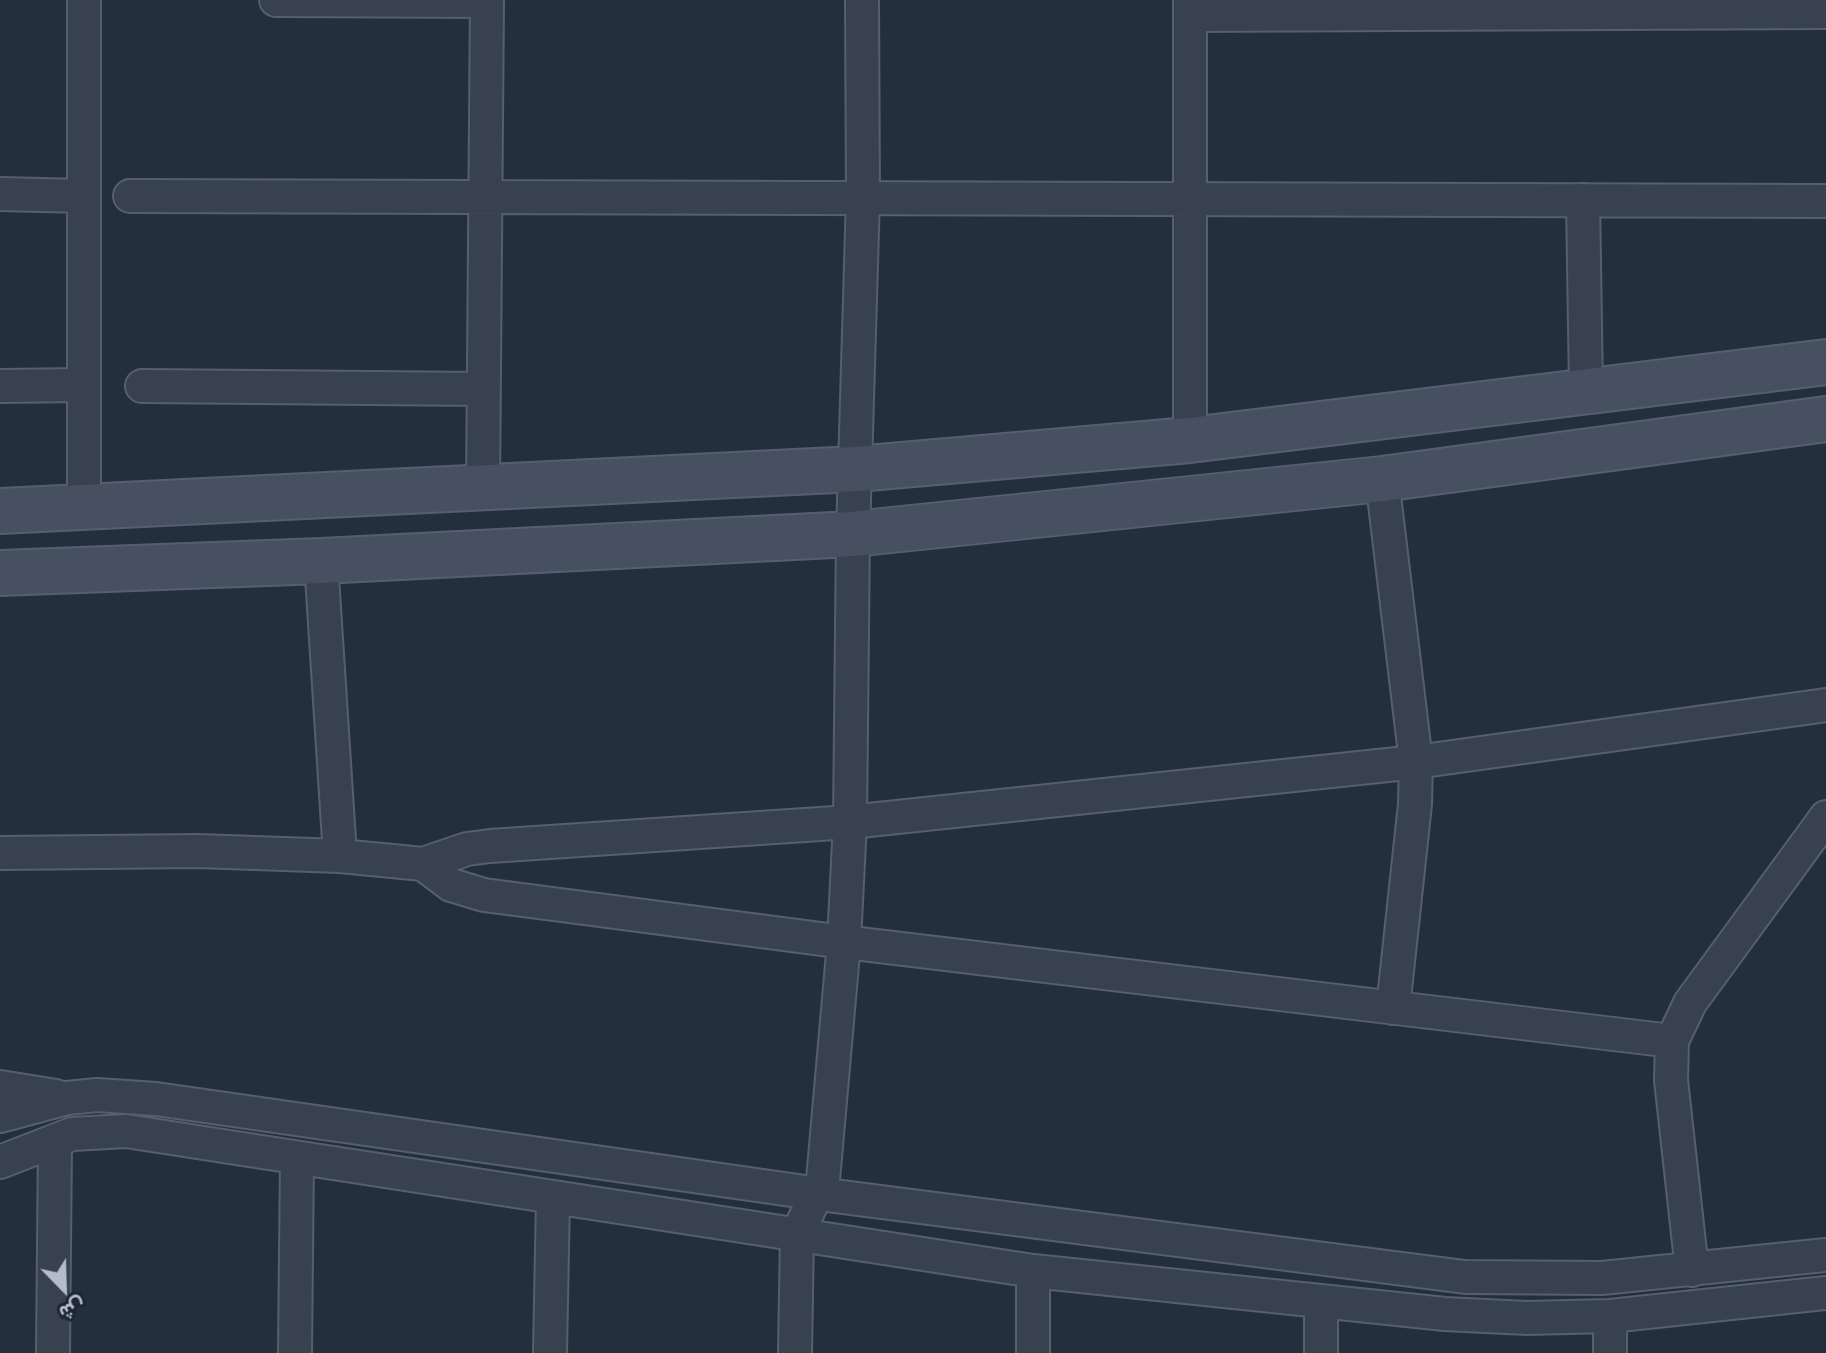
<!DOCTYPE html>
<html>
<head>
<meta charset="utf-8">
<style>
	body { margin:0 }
	#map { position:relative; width:1826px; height:1353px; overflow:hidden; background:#242f3e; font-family:"Noto Sans",Vazirmatn,sans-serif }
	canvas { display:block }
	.north { position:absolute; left:24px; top:1249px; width:80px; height:80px; -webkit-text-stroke:6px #1d2633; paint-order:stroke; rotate:157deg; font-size:22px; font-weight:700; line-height:32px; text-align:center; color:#b4bcc9 }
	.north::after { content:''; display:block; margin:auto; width:28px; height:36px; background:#b4bcc9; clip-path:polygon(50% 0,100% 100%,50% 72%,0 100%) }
</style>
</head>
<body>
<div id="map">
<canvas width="1826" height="1353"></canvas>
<div class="north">ش</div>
</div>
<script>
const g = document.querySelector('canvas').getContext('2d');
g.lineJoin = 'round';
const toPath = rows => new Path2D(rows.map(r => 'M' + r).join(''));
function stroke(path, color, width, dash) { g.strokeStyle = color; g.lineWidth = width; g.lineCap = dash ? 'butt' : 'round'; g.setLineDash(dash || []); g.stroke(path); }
const street = toPath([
	[84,0,84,507],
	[276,0,487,1],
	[1190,15,1826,12],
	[0,194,83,196],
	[130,196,1826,201],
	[1583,200,1586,389],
	[0,386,83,385],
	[142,386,483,389],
	[1190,440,1190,0],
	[1382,479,1416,762,1415,804,1393,1008],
	[483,489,487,0],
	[321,561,340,856],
	[0,853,198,851,340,856,423,864,467,849,490,846,850,822,1416,762,1826,705],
	[423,864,451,885,484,895,844,942,1672,1041],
	[0,1087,56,1096],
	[0,1116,67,1098,97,1095,156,1099,819,1194,1465,1277,1602,1278,1826,1255],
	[0,1162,72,1134,126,1131,1033,1271,1445,1314,1527,1318,1610,1316,1826,1293],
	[1692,1270,1671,1080,1672,1041,1690,1003,1826,817],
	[1033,1271,1033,1353],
	[53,1353,55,1141],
	[295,1353,297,1158],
	[550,1353,553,1197],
	[795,1353,797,1235,823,1180,844,942,850,822,853,534,863,197,862,0],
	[1321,1353,1321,1301],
	[1610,1353,1610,1316]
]);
const secondary = toPath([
	[0,511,856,469,1190,440,1826,362],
	[0,573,321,561,853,534,1382,479,1826,419]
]);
stroke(street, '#565f6c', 36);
stroke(secondary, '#565f6c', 48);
stroke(street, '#38414e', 32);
stroke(secondary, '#465061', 44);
</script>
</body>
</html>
